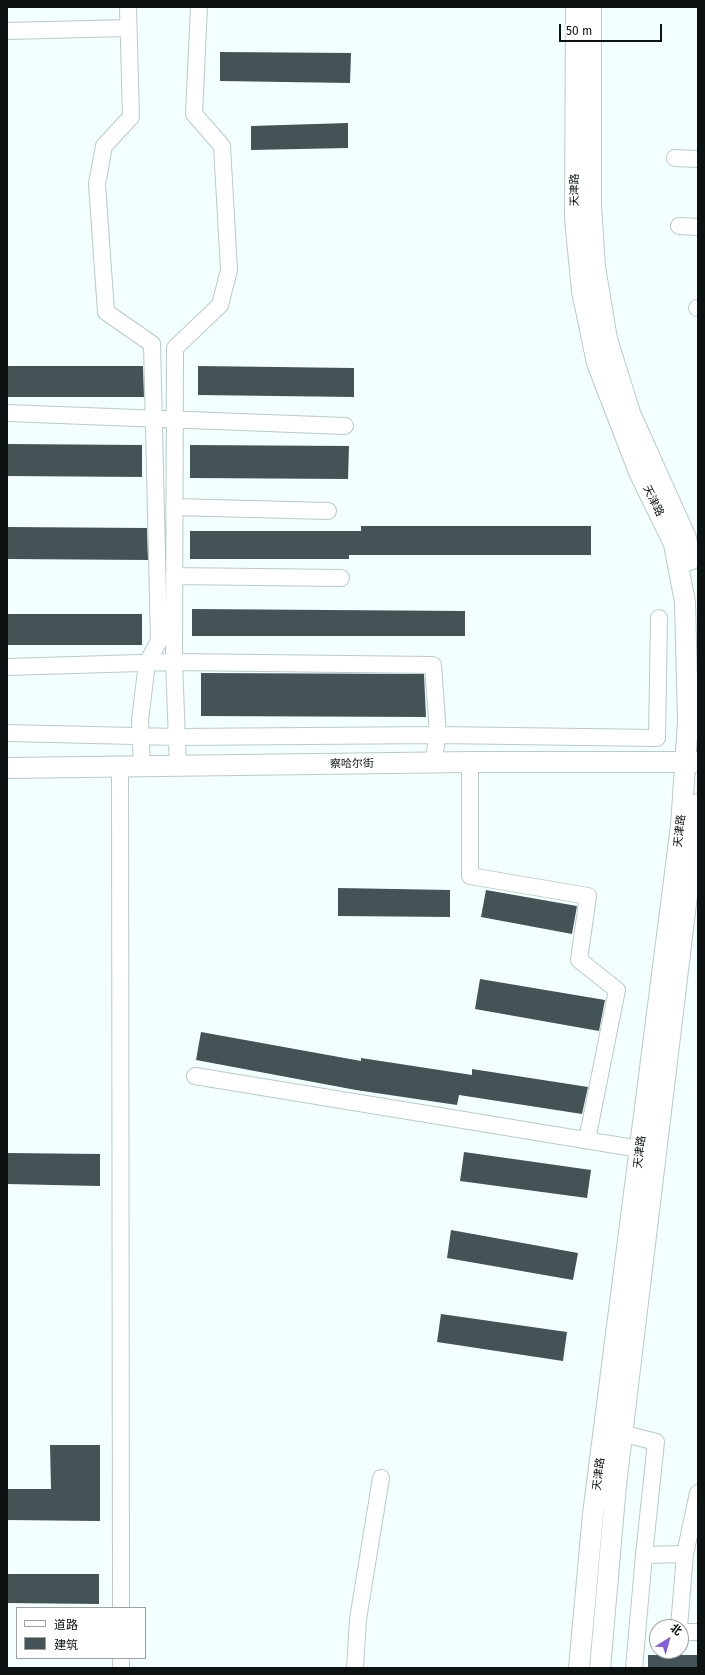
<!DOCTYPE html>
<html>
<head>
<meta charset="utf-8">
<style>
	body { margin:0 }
	#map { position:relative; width:705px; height:1675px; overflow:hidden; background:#f3fffe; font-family:"Fira Sans","Noto Sans SC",sans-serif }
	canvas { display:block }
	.frame { position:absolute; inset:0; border:8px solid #0c1212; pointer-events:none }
	.legend { position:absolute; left:16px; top:1607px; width:130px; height:52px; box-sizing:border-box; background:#fff; border:1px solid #9ea0a0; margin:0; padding:5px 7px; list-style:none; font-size:12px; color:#0c1212 }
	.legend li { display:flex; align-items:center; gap:8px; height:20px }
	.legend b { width:20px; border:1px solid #9ea0a0 }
	.north { position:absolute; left:649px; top:1619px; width:40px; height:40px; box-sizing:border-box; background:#fff; border:1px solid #9ea0a0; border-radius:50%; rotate:37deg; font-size:11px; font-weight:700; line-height:16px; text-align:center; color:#0c1212 }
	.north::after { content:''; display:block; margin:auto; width:14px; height:18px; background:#845ed9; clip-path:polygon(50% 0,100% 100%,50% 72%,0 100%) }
	.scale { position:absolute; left:559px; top:24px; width:103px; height:18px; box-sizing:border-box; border:2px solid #0c1212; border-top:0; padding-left:5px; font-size:12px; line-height:14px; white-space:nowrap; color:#0c1212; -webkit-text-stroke:3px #fff; paint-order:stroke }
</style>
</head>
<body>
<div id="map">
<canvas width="705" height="1675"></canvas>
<div class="frame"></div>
<ul class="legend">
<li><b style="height:5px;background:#fff"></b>道路</li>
<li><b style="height:11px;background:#435356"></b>建筑</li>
</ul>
<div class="north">北</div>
<div class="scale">50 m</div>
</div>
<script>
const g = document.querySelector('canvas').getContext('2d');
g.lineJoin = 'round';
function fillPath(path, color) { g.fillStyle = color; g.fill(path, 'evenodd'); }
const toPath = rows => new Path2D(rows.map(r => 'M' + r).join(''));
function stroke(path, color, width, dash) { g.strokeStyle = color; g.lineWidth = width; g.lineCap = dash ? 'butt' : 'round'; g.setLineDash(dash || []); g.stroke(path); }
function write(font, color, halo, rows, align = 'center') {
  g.font = font + ' "Fira Sans","Noto Sans SC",sans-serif'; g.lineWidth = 4; g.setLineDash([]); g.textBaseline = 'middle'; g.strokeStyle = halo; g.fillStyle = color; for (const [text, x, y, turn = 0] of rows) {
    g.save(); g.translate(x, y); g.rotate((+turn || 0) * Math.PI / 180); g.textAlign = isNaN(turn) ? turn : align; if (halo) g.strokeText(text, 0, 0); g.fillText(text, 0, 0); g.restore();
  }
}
fillPath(toPath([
	[220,52,351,53,350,83,220,81],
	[348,123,348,148,251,150,251,126],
	[7,366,143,366,144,397,7,397],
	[198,366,354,368,354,397,198,395],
	[7,444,142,445,142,477,7,476],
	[190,445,349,446,348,479,190,478],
	[361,526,591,526,591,555,349,555,349,559,190,559,190,531,361,531],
	[7,527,147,528,148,560,7,559],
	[192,609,465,611,465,636,192,636],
	[7,614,142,614,142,645,7,645],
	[201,673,424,674,426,717,201,716],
	[338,888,450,890,450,917,338,916],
	[486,890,577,906,572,934,481,917],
	[480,979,605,1000,599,1031,475,1009],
	[201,1032,361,1061,361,1058,472,1075,472,1069,588,1087,582,1114,459,1095,457,1105,356,1090,196,1060],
	[464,1152,591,1170,587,1198,460,1181],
	[7,1153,100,1154,100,1186,7,1184],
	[451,1230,578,1253,573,1280,447,1258],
	[441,1314,567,1332,563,1361,437,1342],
	[50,1445,100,1445,100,1521,7,1520,7,1489,51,1489],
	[7,1574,99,1574,99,1604,7,1603],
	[648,1655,698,1655,698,1668,648,1668]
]), '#435356');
const minor = toPath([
	[128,7,131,117,104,146,97,184,106,312,152,344,159,641,147,663,140,720,142,767],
	[7,31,128,28],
	[675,158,698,159],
	[679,226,698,227],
	[697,308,698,308],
	[7,413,345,426],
	[174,507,328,511],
	[174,576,341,578],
	[7,667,174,662,433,665,438,735,433,762],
	[7,733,177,737,438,735,657,738,659,618],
	[470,762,470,876,588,896,579,960,617,990,587,1140],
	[178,766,174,662,175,348,220,305,229,270,222,146,194,114,199,7],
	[120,767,121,1608],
	[195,1076,640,1149],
	[622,1433,656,1442,644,1555,685,1554,679,1627],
	[685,1554,698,1493],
	[681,1632,698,1632],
	[121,1658,121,1668],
	[355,1668,358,1619,381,1478],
	[634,1668,644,1555]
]);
const tertiary = toPath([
	[576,7,575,219,582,291,597,363,639,472,674,544,685,602,688,721,681,826,593,1514,579,1668],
	[591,7,591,205,595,267,607,339,630,413,686,538,690,560],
	[7,768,470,762,698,762],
	[600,1668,616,1485,698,804]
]);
stroke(minor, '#b8cbc9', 18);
stroke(tertiary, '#b8cbc9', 22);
stroke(minor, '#fff', 16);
stroke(tertiary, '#fff', 20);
write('11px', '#0c1212', '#fff', [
	["天津路",575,190,-90],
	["天津路",653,501,64],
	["察哈尔街",352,764,-1],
	["天津路",680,831,-84],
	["天津路",640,1152,-83],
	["天津路",599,1474,-83]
]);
</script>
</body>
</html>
